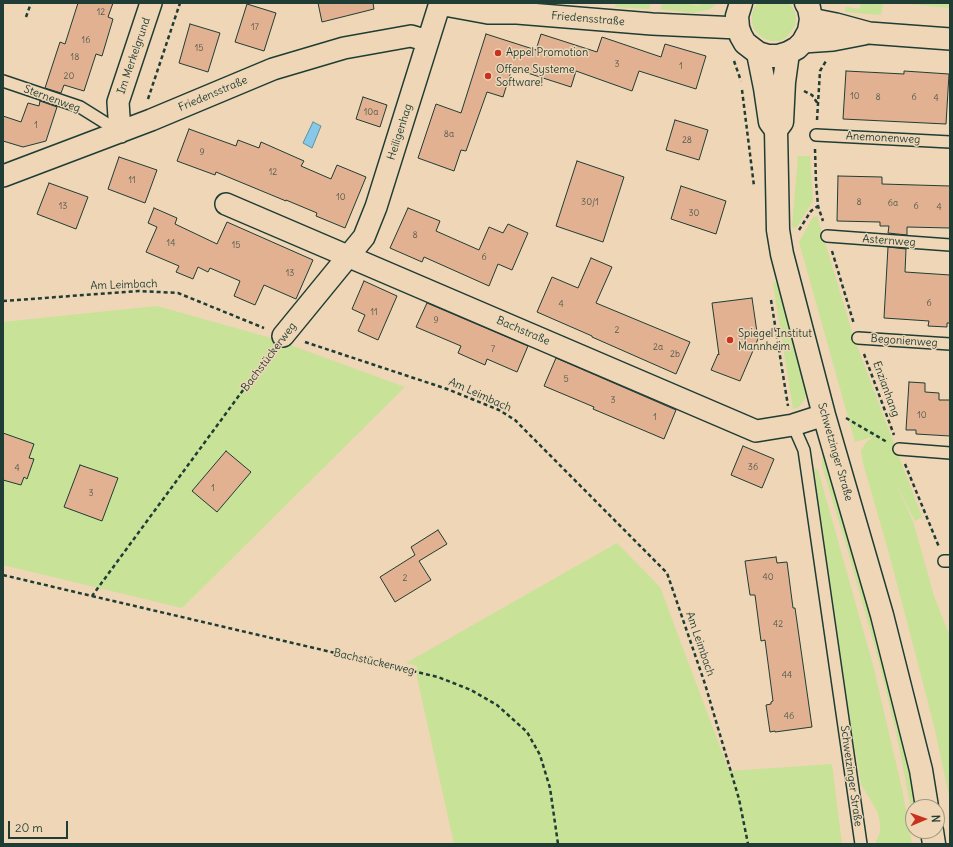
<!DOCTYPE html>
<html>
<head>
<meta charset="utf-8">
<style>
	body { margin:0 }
	#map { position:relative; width:953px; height:847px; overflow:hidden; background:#eed6b6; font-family:Delius,sans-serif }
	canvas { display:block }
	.frame { position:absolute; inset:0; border:4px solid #1f3d34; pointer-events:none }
	.north { position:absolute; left:905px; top:799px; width:40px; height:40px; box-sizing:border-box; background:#eed6b6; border:1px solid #9b9982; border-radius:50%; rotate:88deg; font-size:11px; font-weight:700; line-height:16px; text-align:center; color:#1f3d34 }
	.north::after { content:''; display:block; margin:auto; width:14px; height:18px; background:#c8321e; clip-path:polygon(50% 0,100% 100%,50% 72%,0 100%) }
	.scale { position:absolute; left:8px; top:821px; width:60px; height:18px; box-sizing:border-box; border:2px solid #1f3d34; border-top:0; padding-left:5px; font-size:12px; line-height:14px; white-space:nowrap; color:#1f3d34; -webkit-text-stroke:3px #eed6b6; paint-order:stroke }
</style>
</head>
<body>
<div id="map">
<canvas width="953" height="847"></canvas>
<div class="frame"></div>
<div class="north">N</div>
<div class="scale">20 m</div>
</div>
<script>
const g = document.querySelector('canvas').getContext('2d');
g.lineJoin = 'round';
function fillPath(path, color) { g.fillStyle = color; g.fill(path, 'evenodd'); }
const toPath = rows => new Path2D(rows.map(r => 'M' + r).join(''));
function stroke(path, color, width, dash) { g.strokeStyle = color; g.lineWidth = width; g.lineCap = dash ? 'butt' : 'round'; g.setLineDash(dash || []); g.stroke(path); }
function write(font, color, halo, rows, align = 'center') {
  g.font = font + ' Delius,sans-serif'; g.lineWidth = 3; g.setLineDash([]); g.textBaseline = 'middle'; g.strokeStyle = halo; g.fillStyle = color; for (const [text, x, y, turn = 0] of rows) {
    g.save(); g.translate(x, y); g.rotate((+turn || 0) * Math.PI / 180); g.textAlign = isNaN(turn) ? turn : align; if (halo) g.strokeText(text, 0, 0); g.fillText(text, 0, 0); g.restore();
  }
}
fillPath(toPath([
	[616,3,651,3,649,9,615,7],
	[666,3,684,3,699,6,700,3,718,3,710,9,694,13,660,9,662,4],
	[758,3,789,3,791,5,795,12,796,19,795,26,786,38,779,41,772,41,765,39,759,35,754,29,752,22,752,15,754,8],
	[861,3,883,3,881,15,845,12,846,7,860,9],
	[897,3,950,3,950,8],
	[798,156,810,156,813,201,796,228,792,227],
	[817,216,854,338,922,517,915,521,893,478,913,521,934,596,950,637,950,800,935,730,916,656,888,550,863,463,861,451,866,442,873,438,872,437,855,442,799,242,813,217],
	[777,282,806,393,805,399,799,407,793,409,773,283],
	[157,306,271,338,405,387,182,608,3,565,3,322],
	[823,454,872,616,906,756,916,807,913,807,913,818,896,732,878,658,847,548,822,466,822,458],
	[814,468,818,470,873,665,902,789,912,844,875,844,880,832,880,823,877,811,861,784,850,721],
	[617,543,660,587,729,771,832,764,842,844,454,844,417,677,417,666,406,663]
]), '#c8e298');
const water = toPath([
	[313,122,321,126,312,148,303,143,313,122]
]);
fillPath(water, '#87c7e8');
stroke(water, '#5d90a0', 1);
const building = toPath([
	[78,3,113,3,108,17,113,19,102,56,96,54,84,91,64,85,61,93,45,88,60,42,65,44,78,3],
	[318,3,373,3,374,9,322,22,318,3],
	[247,4,276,13,264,51,235,42,247,4],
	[190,24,220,33,208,72,179,63,190,24],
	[486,34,536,50,541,34,597,52,602,37,661,57,665,44,706,56,696,89,639,71,632,91,576,71,571,87,512,68,503,97,487,92,466,151,461,150,454,171,418,158,436,104,461,113,486,34],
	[846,71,904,74,904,71,949,74,946,124,843,119,846,71],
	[363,97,387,105,380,127,356,119,363,97],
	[40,101,57,107,46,141,23,147,3,141,3,116,21,122,28,103,39,106,40,101],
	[675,120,708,130,699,160,666,150,675,120],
	[189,129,236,146,238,140,259,148,261,142,304,161,301,166,331,179,337,165,366,177,345,228,316,216,317,213,286,200,286,201,216,172,215,175,177,161,189,129],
	[119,157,157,170,145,203,108,189,119,157],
	[577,161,624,177,603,242,556,226,577,161],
	[838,176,882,177,882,184,950,186,950,228,907,227,907,235,888,233,889,226,880,226,880,222,837,221,838,176],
	[49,183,88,197,76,229,37,214,49,183],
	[681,186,726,201,716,234,671,219,681,186],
	[154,208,177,218,175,224,217,244,227,222,313,260,296,299,264,285,255,305,234,296,240,281,210,268,208,272,198,267,193,279,176,272,179,266,146,252,157,227,148,223,154,208],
	[408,208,440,221,436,231,479,250,489,227,503,233,508,224,528,233,512,270,498,264,489,286,424,257,422,262,390,248,408,208],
	[888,247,906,249,905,272,950,275,950,323,947,323,947,327,928,326,929,321,884,318,888,247],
	[591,258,612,267,596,303,690,342,676,374,592,337,592,336,537,312,552,277,578,288,591,258],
	[364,281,397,296,378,340,358,331,365,315,352,309,364,281],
	[752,298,758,339,740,381,711,370,718,354,719,355,712,303,752,298],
	[427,303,528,346,517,372,487,359,485,365,458,353,461,346,416,327,427,303],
	[556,358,676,410,664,439,593,409,594,407,544,386,556,358],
	[909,382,925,383,925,392,939,393,939,400,950,400,950,436,916,434,916,430,906,430,909,382],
	[3,433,34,444,29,458,34,459,27,479,24,477,21,485,3,480,3,433],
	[743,446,774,459,762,488,731,475,743,446],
	[226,451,251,472,217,512,192,491,226,451],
	[80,465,118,478,102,521,64,507,80,465],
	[438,530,447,544,419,561,431,580,395,602,380,577,415,555,411,547,438,530],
	[776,557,777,563,787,562,793,608,795,608,812,727,775,732,775,731,770,732,766,705,771,704,771,702,773,701,765,640,761,641,755,595,750,595,745,561,776,557]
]);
fillPath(building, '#e1b192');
stroke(building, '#1f3d34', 1);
const service = toPath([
	[3,81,80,107,120,132],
	[816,135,950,142],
	[827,236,950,245],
	[858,338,950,344],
	[793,425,804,450,861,844],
	[899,449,950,453],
	[944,561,950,561]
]);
const minor = toPath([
	[439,4,488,13,517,13,652,24,738,28],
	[811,19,836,24,869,33,950,39],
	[803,42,833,40,864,34],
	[120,132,118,102,151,3],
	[3,176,151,120,273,69,344,48,411,36,428,41],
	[226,204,756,431,793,425,824,415],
	[283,336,364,237,376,207,440,3]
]);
const secondary = toPath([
	[741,3,737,16,738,28,741,36,745,43,758,53,768,56,778,56,788,53,797,48,803,42,809,31,811,19,809,8,806,3],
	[758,53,765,88,770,122,776,130,778,230,782,254,824,415,882,615,921,770,927,807],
	[776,130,782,122,784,82,788,53],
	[932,831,934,844]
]);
stroke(service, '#1f3d34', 14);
stroke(minor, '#1f3d34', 24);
stroke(secondary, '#1f3d34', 25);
stroke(toPath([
	[26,17,31,3],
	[734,61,741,81],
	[742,90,754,186],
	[804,91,812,95,818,104],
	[148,99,180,3],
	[817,120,820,71,826,61],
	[815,149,816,182,818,206,823,221],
	[799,230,811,211,818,206],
	[832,251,854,324],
	[771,300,788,406],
	[3,301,139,291,178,293,264,328],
	[305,342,447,389,499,410,515,420,667,573,705,684,739,799,748,844],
	[864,354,894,435],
	[846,418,887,442],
	[905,464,939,547],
	[3,575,92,596,271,352],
	[92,596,438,677,471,690,497,705,527,732,540,755,550,788,558,844]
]), '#1f3d34', 2.5, [4, 3]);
stroke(service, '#eed6b6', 11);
stroke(minor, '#eed6b6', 21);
stroke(secondary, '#eed6b6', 22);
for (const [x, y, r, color] of [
	[498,53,4,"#c8321e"],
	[488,76,4,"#c8321e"],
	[730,340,4,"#c8321e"]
]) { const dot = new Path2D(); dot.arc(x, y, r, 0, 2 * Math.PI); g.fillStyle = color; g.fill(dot); stroke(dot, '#eed6b6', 1.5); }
write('9px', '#505a4c', null, [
	["12",101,12],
	["17",255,27],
	["16",86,40],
	["15",199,48],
	["18",75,57],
	["3",617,64],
	["1",681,66],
	["20",69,76],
	["10",855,96],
	["8",878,97],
	["6",914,97],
	["4",936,98],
	["10a",371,112],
	["1",36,125],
	["8a",449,134],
	["28",687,140],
	["9",202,152],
	["12",273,172],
	["11",132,180],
	["10",341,197],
	["30/1",590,202],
	["8",859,202],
	["6a",893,203],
	["13",63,206],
	["6",916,206],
	["4",939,207],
	["30",694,213],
	["8",415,235],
	["14",171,243],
	["15",236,245],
	["6",484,257],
	["13",290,273],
	["6",929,303],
	["4",561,304],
	["11",374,312],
	["9",436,320],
	["2",617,330],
	["2a",658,347],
	["7",493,349],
	["2b",675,354],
	["5",566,379],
	["3",613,400],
	["10",922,415],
	["1",655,417],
	["36",753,467],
	["4",17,468],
	["1",213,488],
	["3",91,493],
	["40",768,577],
	["2",405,578],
	["42",778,624],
	["44",787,675],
	["46",789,716]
]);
write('11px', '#1f3d34', '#eed6b6', [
	["Friedensstraße",588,19,5],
	["Im Merkelgrund",134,56,-71],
	["Friedensstraße",213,94,-23],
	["Sternenweg",52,99,20],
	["Heiligenhag",400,132,-72],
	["Anemonenweg",883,138,3],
	["Asternweg",889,241,4],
	["Am Leimbach",124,285,-2],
	["Bachstraße",523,331,23],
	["Begonienweg",904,341,4],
	["Bachstückerweg",269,357,-53],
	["Enzianhang",886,389,70],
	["Am Leimbach",480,395,24],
	["Schwetzinger Straße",835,452,74],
	["Am Leimbach",700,644,71],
	["Bachstückerweg",374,662,13],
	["Schwetzinger Straße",851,776,82]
]);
write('11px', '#1f3d34', '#eed6b6', [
	["Appel Promotion",506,53],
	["Offene Systeme",496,70],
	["Software!",496,83],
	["Spiegel Institut",738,334],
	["Mannheim",738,347]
], 'left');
</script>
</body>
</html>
